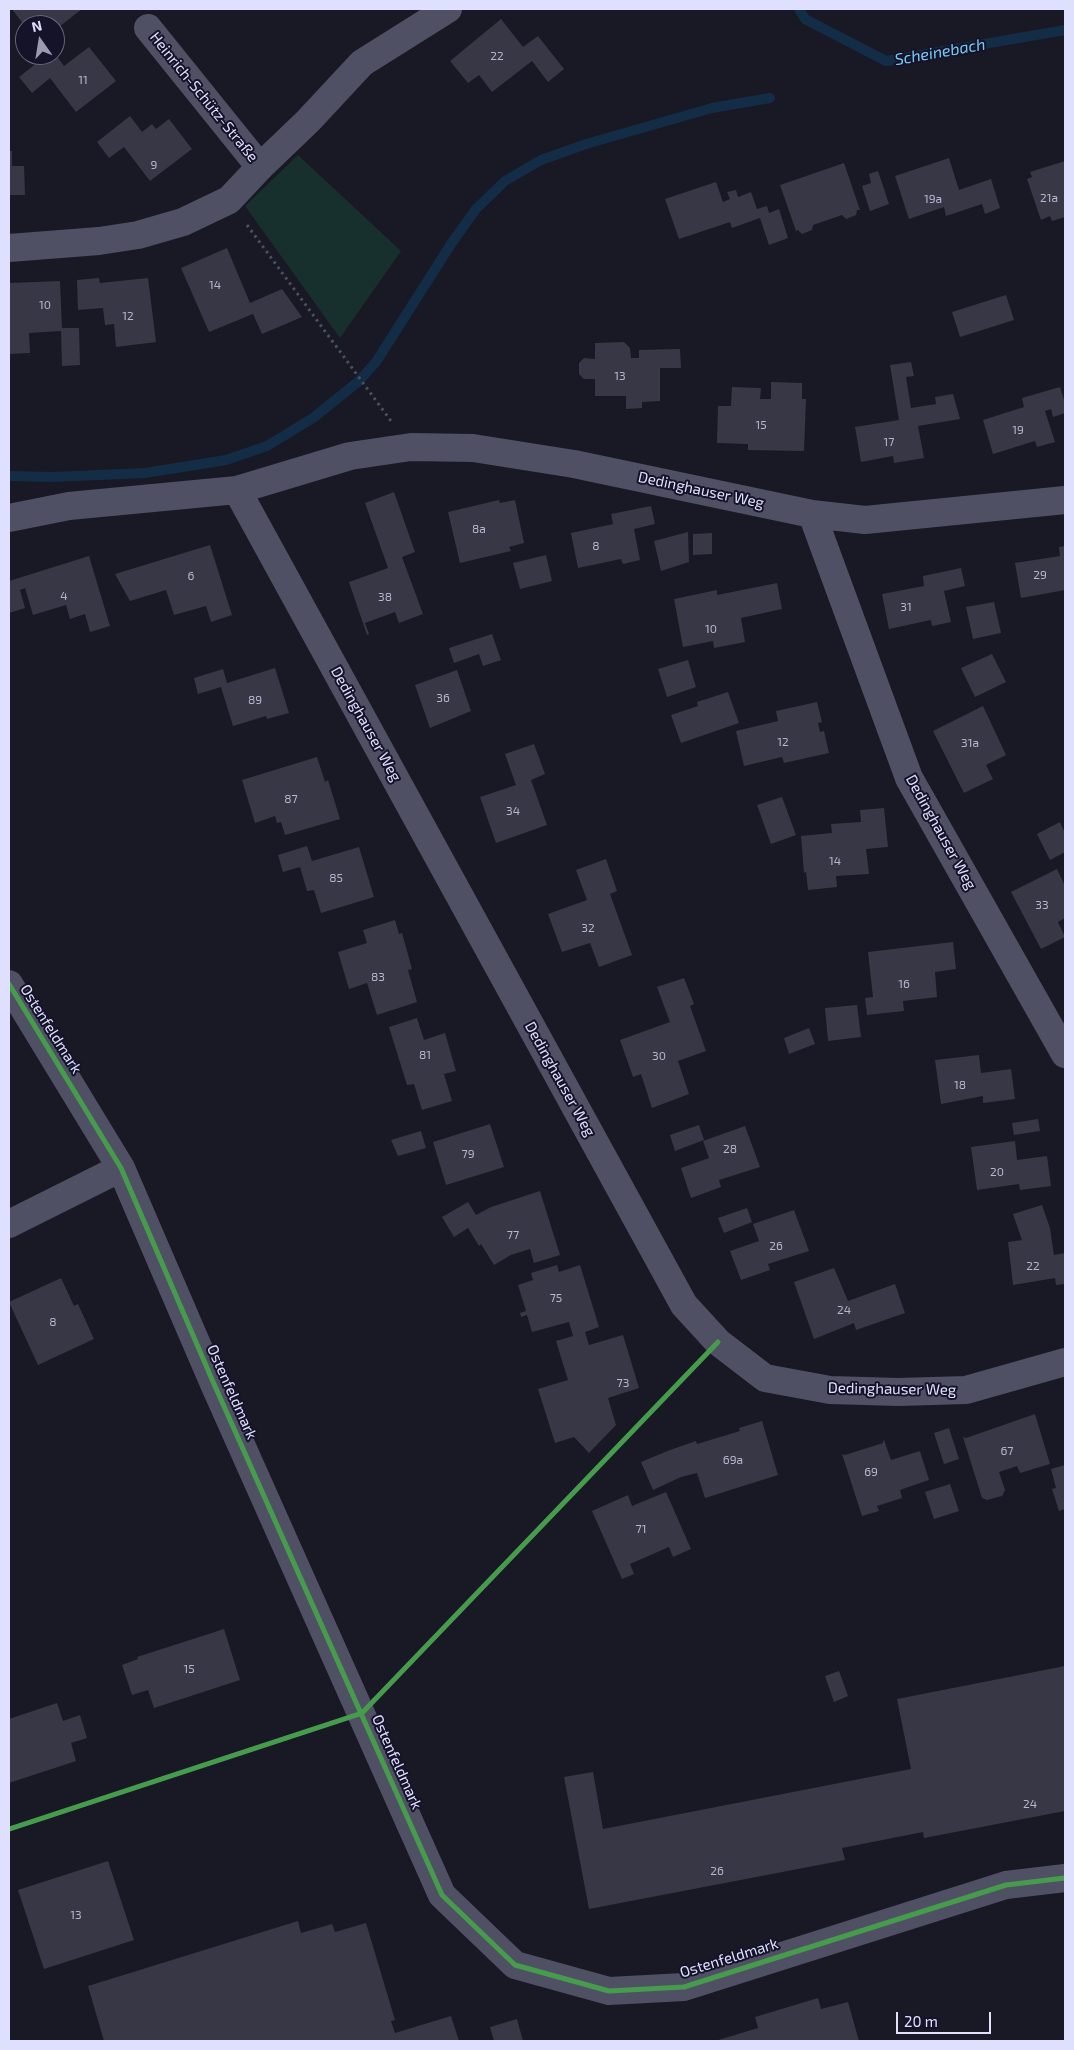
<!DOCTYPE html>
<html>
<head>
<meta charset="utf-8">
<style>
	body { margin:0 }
	#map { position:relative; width:1074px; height:2050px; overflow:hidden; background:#191825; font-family:"Exo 2",sans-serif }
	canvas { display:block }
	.frame { position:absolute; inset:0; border:10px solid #dfe0fd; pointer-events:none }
	.north { position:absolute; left:15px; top:15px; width:50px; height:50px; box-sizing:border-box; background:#14132a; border:1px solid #65657e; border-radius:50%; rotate:347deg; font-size:14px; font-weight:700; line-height:20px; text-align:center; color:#dfe0fd }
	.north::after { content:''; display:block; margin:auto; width:18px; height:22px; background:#9a9ab1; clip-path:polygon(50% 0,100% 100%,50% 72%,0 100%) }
	.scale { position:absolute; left:896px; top:2012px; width:95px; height:22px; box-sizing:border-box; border:2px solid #dfe0fd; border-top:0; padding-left:6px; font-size:15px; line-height:18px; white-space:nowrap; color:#dfe0fd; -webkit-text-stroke:4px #14132a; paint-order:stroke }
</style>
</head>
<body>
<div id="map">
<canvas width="1074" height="2050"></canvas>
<div class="frame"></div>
<div class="north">N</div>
<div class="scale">20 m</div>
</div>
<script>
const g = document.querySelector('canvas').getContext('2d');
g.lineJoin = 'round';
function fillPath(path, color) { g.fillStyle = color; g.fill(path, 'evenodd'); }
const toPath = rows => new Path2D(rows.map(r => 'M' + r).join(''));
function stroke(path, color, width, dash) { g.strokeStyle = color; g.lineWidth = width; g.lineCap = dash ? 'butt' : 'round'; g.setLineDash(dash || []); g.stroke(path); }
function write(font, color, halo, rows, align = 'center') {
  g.font = font + ' "Exo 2",sans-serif'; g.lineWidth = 4; g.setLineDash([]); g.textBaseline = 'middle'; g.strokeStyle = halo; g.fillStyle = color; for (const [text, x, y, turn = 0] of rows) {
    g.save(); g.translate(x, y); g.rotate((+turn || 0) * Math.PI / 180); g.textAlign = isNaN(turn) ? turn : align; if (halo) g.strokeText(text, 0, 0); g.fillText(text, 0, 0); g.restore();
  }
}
fillPath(toPath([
	[298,155,401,251,340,338,245,206]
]), '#17302e');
stroke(toPath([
	[799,9,805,19,886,61,1065,30],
	[9,476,52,477,145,473,226,460,267,446,313,418,359,381,376,362,451,244,476,209,505,181,541,160,586,144,712,108,770,98]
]), '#132d47', 10);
fillPath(toPath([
	[12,9,82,9,55,30,55,25,24,25],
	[501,19,523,47,538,36,564,69,548,82,532,61,492,92,479,75,468,83,450,61],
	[89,47,116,81,76,112,50,78,32,93,19,77,47,55,56,55,64,66],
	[130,116,142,132,152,124,156,129,169,119,192,149,150,181,124,147,109,158,97,142],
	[9,151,12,151,12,166,24,166,25,195,9,195],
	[949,158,959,190,991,179,1000,208,985,214,982,204,946,216,944,207,909,219,895,176],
	[1065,161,1065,217,1052,221,1050,216,1041,220,1027,179,1032,177,1030,172],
	[844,163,860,210,857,210,856,215,846,219,842,215,813,225,812,230,802,234,798,230,796,231,780,185],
	[878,171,889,204,870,211,862,186,871,183,869,174],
	[716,182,723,202,730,199,727,192,736,190,738,197,751,192,757,209,767,206,769,213,779,209,788,238,769,245,760,218,732,228,730,222,679,239,665,199],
	[227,248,250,303,282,289,302,317,262,334,253,314,209,332,181,268],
	[99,278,100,283,148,278,156,342,116,347,114,324,105,325,103,308,78,310,77,280],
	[60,281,62,328,79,328,80,365,62,366,61,331,29,333,30,353,9,354,9,283],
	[1006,295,1014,320,960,337,952,312],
	[624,342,630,348,631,358,639,358,639,350,680,349,681,368,660,368,660,401,642,402,642,408,626,409,626,396,595,396,595,379,584,379,579,374,579,363,584,358,595,359,595,343],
	[911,362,914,376,906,377,911,408,936,404,935,397,953,394,960,419,918,426,924,458,894,463,893,456,861,462,855,427,899,420,890,365],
	[771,382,802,383,802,399,806,399,804,451,748,450,748,444,717,443,718,406,731,406,732,387,761,388,760,399,771,399],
	[1060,387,1065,403,1065,413,1053,417,1051,409,1045,411,1055,442,1037,447,1035,441,993,454,983,420,1024,407,1022,398],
	[394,492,415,552,402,557,423,614,399,623,395,612,365,623,369,634,367,635,349,582,388,568,365,503],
	[499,500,500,503,515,500,524,543,509,547,511,551,460,563,448,512],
	[651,506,655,524,634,529,640,560,623,564,621,559,578,568,571,533,613,524,611,514],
	[688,532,689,562,661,571,654,541],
	[712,533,712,554,693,555,693,534],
	[210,545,232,615,211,622,206,606,174,615,166,590,130,601,115,574],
	[1065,546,1065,590,1021,598,1015,563,1060,556,1059,547],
	[546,555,552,581,520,589,513,563],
	[89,556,110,626,90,632,85,614,70,619,66,605,33,615,25,588,20,590,25,608,9,613,9,581],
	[961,568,965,586,944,591,951,622,932,626,931,620,889,629,882,594,924,586,923,576],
	[777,583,782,609,741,618,745,642,714,648,713,641,683,647,674,599,717,590,717,595],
	[994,602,1001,633,973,639,966,607],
	[492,634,501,660,483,666,479,654,454,663,449,648],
	[992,654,1006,682,975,697,961,668],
	[688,660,696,687,667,697,658,669],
	[275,668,289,713,267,719,266,716,233,726,221,687,198,694,194,678,223,669,227,683],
	[457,670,471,711,430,728,415,685],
	[728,692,739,723,681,743,671,715,698,706,697,702],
	[817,702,822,722,818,723,820,732,824,731,829,753,784,763,782,757,744,766,736,731,778,721,776,711],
	[983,706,1006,755,986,765,993,779,964,793,933,731],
	[534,744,545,774,531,780,547,825,496,843,480,797,516,785,505,754],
	[317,757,325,782,328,780,340,819,285,835,281,822,277,823,275,816,255,823,242,780],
	[782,797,796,835,771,844,757,805],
	[884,808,888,847,866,849,869,874,836,876,837,887,808,890,806,872,804,873,801,836,832,833,831,824,861,822,860,810],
	[1060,822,1065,833,1065,852,1050,860,1037,834],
	[307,846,312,861,359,847,374,897,321,913,314,890,307,891,300,867,283,872,278,855],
	[606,859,617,891,610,894,632,955,599,967,590,943,562,952,548,914,587,900,576,870],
	[1057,869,1065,886,1065,918,1058,922,1065,937,1041,949,1011,892],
	[395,920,399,934,402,933,412,969,408,970,417,1002,377,1015,367,983,349,989,338,952,367,943,363,930],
	[953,942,956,969,935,972,937,997,903,1001,904,1011,867,1015,865,998,873,997,868,952],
	[684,978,694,1004,690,1006,706,1051,678,1061,689,1094,652,1108,641,1074,633,1077,620,1040,670,1022,657,987],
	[857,1005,861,1037,828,1041,825,1008],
	[417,1018,424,1040,445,1033,456,1071,444,1074,452,1101,422,1110,414,1084,407,1085,389,1027],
	[809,1028,815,1044,789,1054,784,1038],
	[979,1055,981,1073,1011,1069,1015,1099,983,1103,983,1096,941,1104,935,1060],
	[1038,1119,1040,1131,1014,1135,1012,1123],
	[490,1124,504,1167,446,1185,433,1142],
	[699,1125,704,1140,675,1151,670,1135],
	[745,1126,760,1167,719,1180,721,1187,691,1198,681,1168,709,1158,703,1141],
	[421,1131,426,1148,398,1156,391,1140],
	[1015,1141,1017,1160,1047,1156,1051,1186,1020,1190,1019,1184,977,1190,971,1147],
	[540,1191,560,1255,534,1263,530,1249,511,1255,494,1265,481,1244,479,1246,468,1228,454,1237,442,1217,468,1202,476,1215,491,1207],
	[1042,1205,1050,1228,1054,1255,1065,1253,1065,1284,1056,1285,1055,1278,1013,1285,1008,1242,1022,1240,1013,1214],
	[747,1208,752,1222,724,1233,718,1218],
	[794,1210,809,1251,768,1264,770,1270,741,1280,730,1251,759,1241,753,1224],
	[557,1265,559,1272,580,1265,599,1327,585,1332,589,1345,623,1335,639,1388,608,1398,616,1425,589,1453,574,1437,555,1443,538,1389,568,1380,556,1341,573,1336,569,1322,532,1332,527,1315,521,1317,520,1313,526,1311,518,1285,533,1280,531,1273],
	[834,1268,848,1301,895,1284,905,1313,856,1330,854,1323,814,1339,794,1282],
	[61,1278,74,1306,78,1304,94,1339,38,1365,9,1302],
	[1035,1414,1050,1464,1020,1473,1017,1466,999,1472,1005,1490,1002,1496,987,1500,982,1498,963,1437,966,1438],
	[762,1421,778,1475,705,1498,697,1473,681,1477,653,1490,641,1462,670,1450,696,1441,697,1444,740,1431,739,1428],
	[949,1428,959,1459,944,1464,934,1433],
	[884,1440,891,1460,920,1451,929,1480,900,1490,902,1498,877,1506,879,1511,862,1516,842,1454,845,1455,883,1443,883,1441],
	[1065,1465,1065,1509,1059,1511,1052,1489,1056,1488,1051,1469],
	[950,1484,959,1511,934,1519,925,1492],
	[666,1492,691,1549,673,1557,669,1547,630,1564,634,1574,622,1579,592,1511,628,1495,632,1506],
	[224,1629,240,1680,154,1708,148,1690,132,1695,122,1665,138,1659,137,1657],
	[1065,1666,1065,1811,924,1838,923,1832,842,1848,845,1860,589,1909,564,1777,593,1772,603,1829,911,1769,897,1699],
	[839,1671,848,1696,834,1702,825,1676],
	[57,1703,63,1721,80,1715,87,1738,71,1743,76,1761,9,1783,9,1719],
	[108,1861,134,1940,44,1969,18,1890],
	[298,1921,301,1933,332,1924,335,1932,366,1923,395,2020,391,2021,395,2033,451,2016,459,2041,104,2041,88,1986],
	[818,1998,821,2009,848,2002,859,2041,715,2041,758,2028,755,2017],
	[517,2019,523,2041,494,2041,490,2027]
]), '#383746');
stroke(toPath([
	[247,225,391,421]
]), '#47545e', 3, [2.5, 4]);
stroke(toPath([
	[148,28,260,167],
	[9,248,99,241,138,235,183,222,229,200,260,167,308,121,362,63,448,9],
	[237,490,684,1305,718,1342,765,1378,830,1390,899,1392,966,1390,1065,1362],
	[812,514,909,778,1065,1054],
	[9,518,69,506,237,490,350,456,411,447,473,448,574,464,812,514,865,520,1065,500],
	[9,984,121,1168,214,1384,442,1895,515,1965,609,1991,684,1987,1006,1885,1065,1878],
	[9,1224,121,1168]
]), '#4f5064', 28);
stroke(toPath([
	[9,984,121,1168,214,1384,442,1895,515,1965,609,1991,684,1987,1006,1885,1065,1878],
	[9,1829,362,1713,718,1342]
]), '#469c4c', 5);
write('12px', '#b5b6cf', null, [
	["22",497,56],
	["11",83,80],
	["9",154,165],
	["21a",1049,198],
	["19a",933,199],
	["14",215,285],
	["10",45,305],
	["12",128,316],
	["13",620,376],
	["15",761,425],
	["19",1018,430],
	["17",889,442],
	["8a",479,529],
	["8",596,546],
	["29",1040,575],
	["6",191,576],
	["4",64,596],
	["38",385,597],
	["31",906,607],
	["10",711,629],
	["36",443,698],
	["89",255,700],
	["12",783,742],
	["31a",970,743],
	["87",291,799],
	["34",513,811],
	["14",835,861],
	["85",336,878],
	["33",1042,905],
	["32",588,928],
	["83",378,977],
	["16",904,984],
	["81",425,1055],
	["30",659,1056],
	["18",960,1085],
	["28",730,1149],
	["79",468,1154],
	["20",997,1172],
	["77",513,1235],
	["26",776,1246],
	["22",1033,1266],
	["75",556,1298],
	["24",844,1310],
	["8",53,1322],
	["73",623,1383],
	["67",1007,1451],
	["69a",733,1460],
	["69",871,1472],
	["71",641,1529],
	["15",189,1669],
	["24",1030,1804],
	["26",717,1871],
	["13",76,1915]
]);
write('15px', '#dfe0fd', '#14132a', [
	["Heinrich-Schütz-Straße",204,97,51],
	["Dedinghauser Weg",701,490,12],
	["Dedinghauser Weg",366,724,61],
	["Dedinghauser Weg",941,832,61],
	["Ostenfeldmark",51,1029,58],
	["Dedinghauser Weg",560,1079,61],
	["Dedinghauser Weg",892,1389,1],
	["Ostenfeldmark",232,1392,66],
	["Ostenfeldmark",397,1762,66],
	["Ostenfeldmark",729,1958,-17]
]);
write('italic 16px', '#75cbf4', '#14132a', [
	["Scheinebach",940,52,-10]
]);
</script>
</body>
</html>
